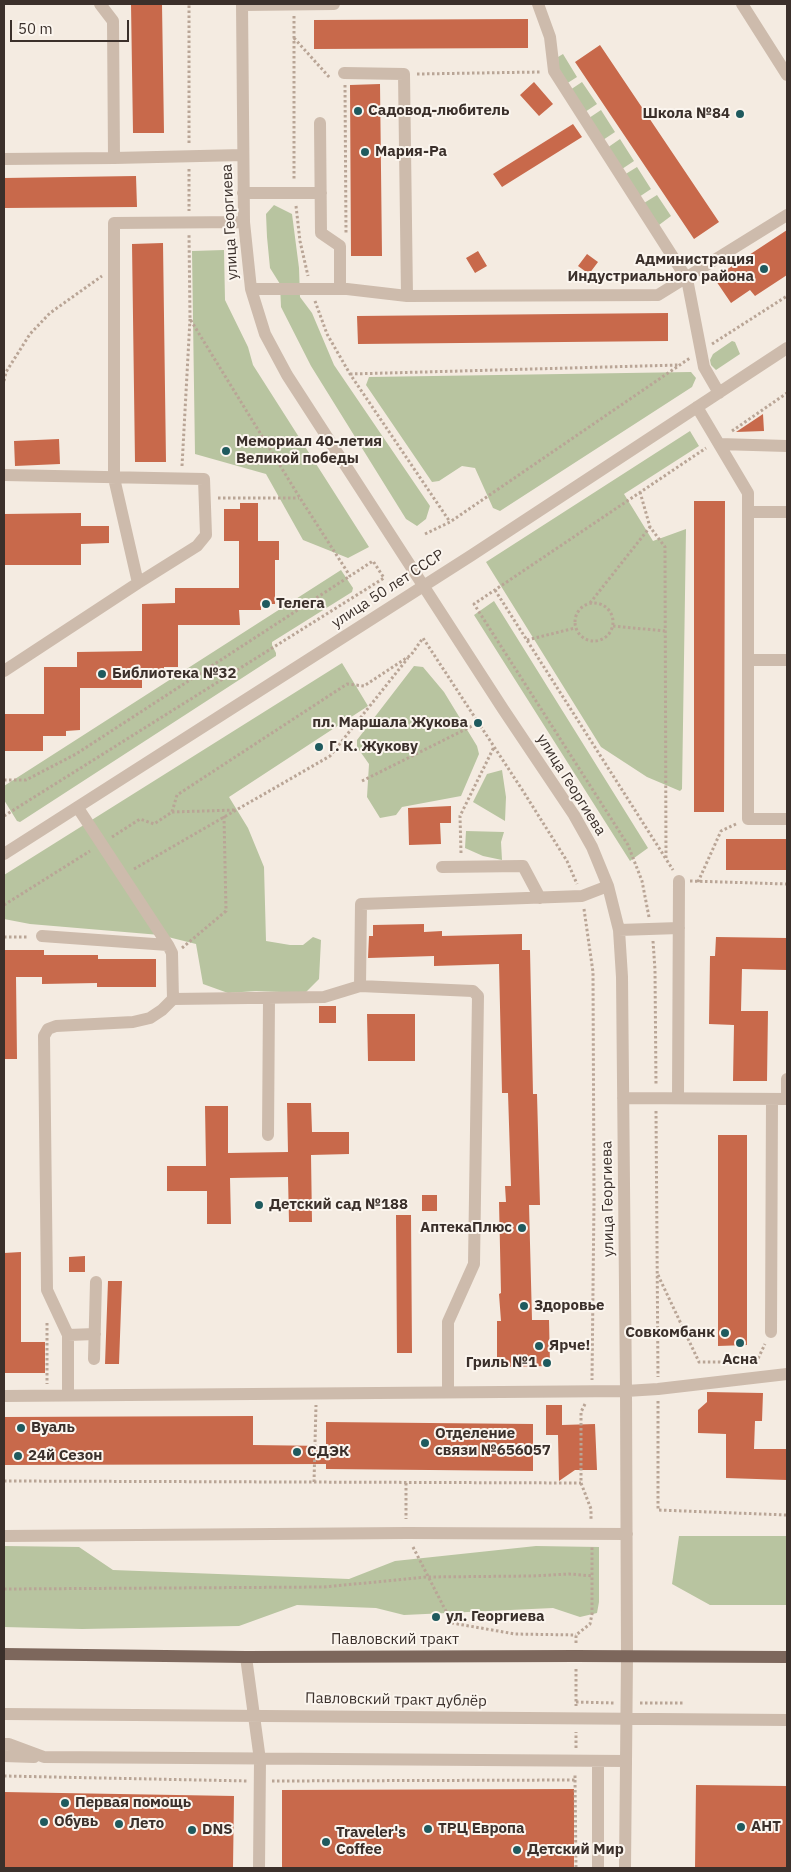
<!DOCTYPE html>
<html>
<head>
<meta charset="utf-8">
<style>
	body { margin:0 }
	#map { position:relative; width:791px; height:1872px; overflow:hidden; background:#f4ebe1; font-family:"IBM Plex Sans",sans-serif }
	canvas { display:block }
	.frame { position:absolute; inset:0; border:5px solid #3b302b; pointer-events:none }
	.scale { position:absolute; left:10px; top:20px; width:119px; height:22px; box-sizing:border-box; border:2px solid #3b302b; border-top:0; padding-left:6px; font-size:15px; line-height:18px; white-space:nowrap; color:#3b302b; -webkit-text-stroke:4px #fbf5ee; paint-order:stroke }
</style>
</head>
<body>
<div id="map">
<canvas width="791" height="1872"></canvas>
<div class="frame"></div>
<div class="scale">50 m</div>
</div>
<script>
const g = document.querySelector('canvas').getContext('2d');
g.lineJoin = 'round';
function fillPath(path, color) { g.fillStyle = color; g.fill(path, 'evenodd'); }
const toPath = rows => new Path2D(rows.map(r => 'M' + r).join(''));
function stroke(path, color, width, dash) { g.strokeStyle = color; g.lineWidth = width; g.lineCap = dash ? 'butt' : 'round'; g.setLineDash(dash || []); g.stroke(path); }
function write(font, color, halo, rows, align = 'center') {
  g.font = font + ' "IBM Plex Sans",sans-serif'; g.lineWidth = 4; g.setLineDash([]); g.textBaseline = 'middle'; g.strokeStyle = halo; g.fillStyle = color; for (const [text, x, y, turn = 0] of rows) {
    g.save(); g.translate(x, y); g.rotate((+turn || 0) * Math.PI / 180); g.textAlign = isNaN(turn) ? turn : align; if (halo) g.strokeText(text, 0, 0); g.fillText(text, 0, 0); g.restore();
  }
}
fillPath(toPath([
	[563,54,577,77,566,84,559,73,558,57],
	[582,82,597,104,585,112,570,90],
	[601,110,615,132,603,140,589,118],
	[620,139,634,161,622,169,607,148],
	[637,167,651,189,639,197,624,175],
	[657,195,671,216,659,225,644,203],
	[274,205,292,214,299,268,300,297,312,313,334,365,430,506,426,519,417,526,406,519,311,366,281,307,280,284,270,268,267,237,266,214],
	[224,250,225,300,248,347,253,365,369,547,348,558,303,540,266,474,195,454,192,251],
	[732,341,735,342,740,354,716,370,711,365,710,360,713,354],
	[691,372,696,378,692,387,500,511,493,508,475,468,462,466,439,481,432,482,366,385,369,377],
	[690,431,699,446,624,494,653,541,686,529,682,789,680,791,647,777,601,747,486,562],
	[341,570,353,588,352,592,272,642,272,645,276,653,276,656,20,822,17,821,4,800,4,786],
	[494,601,648,848,630,861,474,615],
	[342,663,368,706,229,797,248,828,264,867,266,941,290,945,303,945,313,937,321,940,319,979,305,993,256,991,228,993,203,984,196,944,160,935,30,924,4,919,4,875],
	[414,666,423,667,444,692,477,746,479,754,461,796,402,807,396,815,380,818,367,797,369,764,357,747,357,740],
	[502,770,506,797,505,821,473,802,487,774],
	[466,831,504,832,501,842,502,860,483,856,465,848],
	[679,1536,787,1536,787,1605,710,1605,672,1584],
	[4,1546,79,1547,113,1570,349,1579,395,1561,536,1546,599,1547,599,1602,597,1613,580,1617,553,1608,404,1615,376,1608,297,1605,239,1626,82,1629,4,1627]
]), '#b8c4a0');
fillPath(toPath([
	[131,4,162,4,164,133,133,133],
	[528,19,528,48,314,49,314,20],
	[600,45,719,222,694,239,575,62],
	[534,82,553,104,539,116,520,95],
	[380,84,382,256,351,256,350,85],
	[573,124,582,137,502,187,493,174],
	[136,176,137,207,4,208,4,178],
	[787,230,787,275,755,296,750,290,731,303,714,278],
	[163,243,166,462,135,462,132,244],
	[478,251,487,266,475,273,466,258],
	[587,254,598,262,589,274,578,266],
	[668,313,668,341,358,344,357,316],
	[763,414,764,431,736,432],
	[59,439,60,464,15,466,14,441],
	[694,501,725,501,724,812,694,812],
	[240,503,258,503,258,541,279,541,279,560,275,560,275,604,261,604,261,610,239,610,240,625,178,625,178,667,164,667,164,673,142,673,142,688,80,688,80,730,66,731,66,736,43,736,43,751,4,751,4,714,44,714,44,667,77,667,77,652,142,651,142,604,175,603,175,588,239,588,239,541,224,541,224,509,240,509],
	[81,513,81,526,109,526,109,543,81,544,81,565,4,565,4,514],
	[451,806,451,823,440,823,441,844,409,845,408,808],
	[726,839,787,839,787,870,726,870],
	[424,924,424,932,442,931,442,936,522,934,522,950,530,950,533,1094,537,1094,540,1205,529,1205,532,1320,549,1320,550,1366,497,1367,497,1321,501,1321,499,1294,501,1293,499,1202,506,1202,505,1186,511,1186,508,1093,502,1093,499,964,434,966,434,956,368,958,369,936,373,936,373,925],
	[716,937,787,938,787,970,742,969,741,1011,768,1011,767,1081,733,1081,734,1025,709,1024,710,956,715,956],
	[4,950,44,950,44,955,98,955,98,959,156,959,156,987,97,987,97,983,42,984,42,977,16,977,17,1059,4,1059],
	[319,1006,336,1006,336,1023,319,1023],
	[367,1014,415,1014,415,1061,368,1061],
	[287,1103,311,1103,312,1132,349,1132,349,1154,311,1155,312,1222,289,1222,288,1177,230,1178,231,1224,207,1224,207,1191,167,1191,167,1166,206,1166,205,1106,228,1106,228,1153,288,1152],
	[718,1135,747,1135,747,1345,718,1346],
	[422,1195,437,1195,437,1211,422,1211],
	[396,1215,411,1215,412,1353,397,1353],
	[21,1252,21,1342,45,1342,45,1373,4,1373,4,1253],
	[85,1256,85,1272,69,1272,69,1257],
	[108,1281,122,1281,119,1364,105,1364],
	[707,1392,763,1393,762,1421,755,1421,754,1449,787,1449,787,1480,726,1478,726,1434,698,1433,698,1410,707,1402],
	[546,1405,562,1405,562,1425,595,1424,597,1470,575,1470,559,1481,558,1435,546,1435],
	[253,1416,253,1445,326,1446,326,1422,533,1424,533,1471,326,1469,326,1464,4,1465,4,1417],
	[696,1785,787,1786,787,1868,695,1868],
	[574,1789,574,1868,282,1868,282,1790],
	[4,1792,234,1796,233,1868,4,1868]
]), '#c8694b');
stroke(toPath([
	[294,16,294,180],
	[294,38,330,78],
	[417,74,540,72],
	[345,85,346,233],
	[189,143,189,4],
	[189,169,189,211],
	[296,206,300,241,308,276],
	[315,301,327,334,350,374,450,522],
	[712,344,787,296],
	[350,374,679,365],
	[4,381,6,372,30,334,50,313,102,276],
	[732,431,787,393],
	[182,466,190,319],
	[640,492,650,527,665,547,666,859,673,870],
	[218,498,299,498],
	[425,534,450,522,690,358],
	[495,590,666,859],
	'575 622a19 19 0 1 1 38 0a19 19 0 1 1-38 0Z',
	[590,603,650,527],
	[613,626,665,631],
	[527,640,575,628],
	[4,780,26,780,76,754,350,576],
	[362,781,478,723],
	[172,812,235,810],
	[4,816,384,578,373,561,350,576,300,498,190,319,189,234],
	[112,837,140,819,154,824,172,812,177,795,347,684,364,686,411,655,423,638,523,791,567,861,577,884],
	[461,853,460,816,494,747],
	[134,869,330,756,408,658],
	[690,881,787,884],
	[698,882,721,831,736,824],
	[4,905,90,851],
	[584,909,593,972,594,1200,592,1380],
	[649,917,642,881,628,845,474,604,706,448],
	[4,937,29,937],
	[653,941,655,970,656,1085],
	[182,948,226,911,224,816],
	[656,1111,658,1377],
	[658,1275,699,1362,757,1362],
	[47,1323,47,1384],
	[756,1363,765,1344],
	[658,1401,658,1510,787,1515],
	[585,1404,581,1412,581,1483,591,1509,591,1520],
	[4,1481,581,1483],
	[314,1482,316,1405],
	[406,1483,406,1519],
	[413,1547,452,1623,515,1634,576,1635],
	[4,1589,324,1587,427,1577,533,1576,569,1574,593,1576],
	[576,1643,576,1635,590,1624,592,1614,592,1547],
	[576,1669,576,1706],
	[576,1702,614,1703],
	[640,1703,684,1703],
	[576,1748,576,1732],
	[4,1776,248,1781],
	[575,1780,576,1868],
	[272,1781,575,1780,575,1774]
]), '#b9a596', 3, [2.5, 2.5]);
stroke(toPath([
	[242,4,244,222,251,289,265,334,287,375,503,709,574,815,592,847,608,886,619,930,622,977,626,1391,627,1657,625,1868],
	[538,4,550,37,554,71,687,279,704,367,719,393],
	[742,4,787,75],
	[242,5,334,4],
	[344,73,404,74,407,296],
	[320,123,321,233,340,246,340,289],
	[114,158,243,155],
	[4,159,114,158,113,21,100,4],
	[243,193,321,193],
	[251,289,347,289,407,296,658,295,787,215],
	[697,407,748,493,748,819,787,819],
	[719,444,787,446],
	[4,475,204,479,206,535,197,546,138,583],
	[749,512,787,512],
	[748,660,787,660],
	[4,671,138,583,114,478,114,223,244,222],
	[4,854,472,555,787,348],
	[442,867,523,866,540,898],
	[619,930,679,928],
	[42,936,168,945],
	[173,999,324,997,360,986],
	[678,1097,679,881],
	[623,1098,787,1099],
	[787,1099,787,1079],
	[268,1135,269,998],
	[771,1332,772,1099],
	[68,1335,95,1334],
	[94,1359,96,1282],
	[448,1392,448,1322,474,1264,478,996,473,991,360,986,361,904,582,896,608,886],
	[68,1394,68,1335,47,1290,44,1036,48,1029,56,1026,133,1022,150,1018,162,1010,173,999,172,953,168,945,78,808],
	[4,1396,626,1391,658,1389,787,1374],
	[4,1536,407,1533,627,1534],
	[246,1657,260,1760,259,1868],
	[4,1714,787,1720],
	[4,1744,9,1744,44,1757,626,1761],
	[4,1756,34,1757],
	[598,1868,598,1762]
]), '#cdbbac', 12);
stroke(toPath([
	[4,1654,246,1657,576,1656,787,1657]
]), '#7d675c', 12);
for (const [x, y, r, color] of [
	[358,111,5,"#1f5a5e"],
	[740,114,5,"#1f5a5e"],
	[365,152,5,"#1f5a5e"],
	[764,269,5,"#1f5a5e"],
	[226,451,5,"#1f5a5e"],
	[266,604,5,"#1f5a5e"],
	[102,674,5,"#1f5a5e"],
	[478,723,5,"#1f5a5e"],
	[319,747,5,"#1f5a5e"],
	[259,1205,5,"#1f5a5e"],
	[522,1228,5,"#1f5a5e"],
	[524,1306,5,"#1f5a5e"],
	[725,1333,5,"#1f5a5e"],
	[740,1343,5,"#1f5a5e"],
	[539,1346,5,"#1f5a5e"],
	[547,1363,5,"#1f5a5e"],
	[21,1428,5,"#1f5a5e"],
	[425,1443,5,"#1f5a5e"],
	[297,1452,5,"#1f5a5e"],
	[18,1456,5,"#1f5a5e"],
	[436,1617,5,"#1f5a5e"],
	[65,1803,5,"#1f5a5e"],
	[44,1822,5,"#1f5a5e"],
	[119,1824,5,"#1f5a5e"],
	[741,1827,5,"#1f5a5e"],
	[428,1829,5,"#1f5a5e"],
	[192,1830,5,"#1f5a5e"],
	[326,1842,5,"#1f5a5e"],
	[517,1850,5,"#1f5a5e"]
]) { const dot = new Path2D(); dot.arc(x, y, r, 0, 2 * Math.PI); g.fillStyle = color; g.fill(dot); stroke(dot, '#fbf5ee', 2); }
write('bold 15px', '#3b302b', '#fbf5ee', [
	["Садовод-любитель",368,111],
	["Школа №84",730,114,"right"],
	["Мария-Ра",375,152],
	["Администрация",754,260,"right"],
	["Индустриального района",754,277,"right"],
	["Мемориал 40-летия",236,442],
	["Великой победы",236,459],
	["Телега",276,604],
	["Библиотека №32",112,674],
	["пл. Маршала Жукова",468,723,"right"],
	["Г. К. Жукову",329,747],
	["Детский сад №188",269,1205],
	["АптекаПлюс",512,1228,"right"],
	["Здоровье",534,1306],
	["Совкомбанк",715,1333,"right"],
	["Ярче!",549,1346],
	["Асна",740,1360,"center"],
	["Гриль №1",537,1363,"right"],
	["Вуаль",31,1428],
	["Отделение",435,1434],
	["связи №656057",435,1451],
	["СДЭК",307,1452],
	["24й Сезон",28,1456],
	["ул. Георгиева",446,1617],
	["Первая помощь",75,1803],
	["Обувь",54,1822],
	["Лето",129,1824],
	["АНТ",751,1827],
	["ТРЦ Европа",438,1829],
	["DNS",202,1830],
	["Traveler's",336,1833],
	["Coffee",336,1850],
	["Детский Мир",527,1850]
], 'left');
write('15px', '#3b302b', '#fbf5ee', [
	["улица Георгиева",230,222,-93],
	["улица 50 лет СССР",388,589,-33],
	["улица Георгиева",571,785,58],
	["улица Георгиева",608,1199,-91],
	["Павловский тракт",395,1640],
	["Павловский тракт дублёр",396,1700,1]
]);
</script>
</body>
</html>
